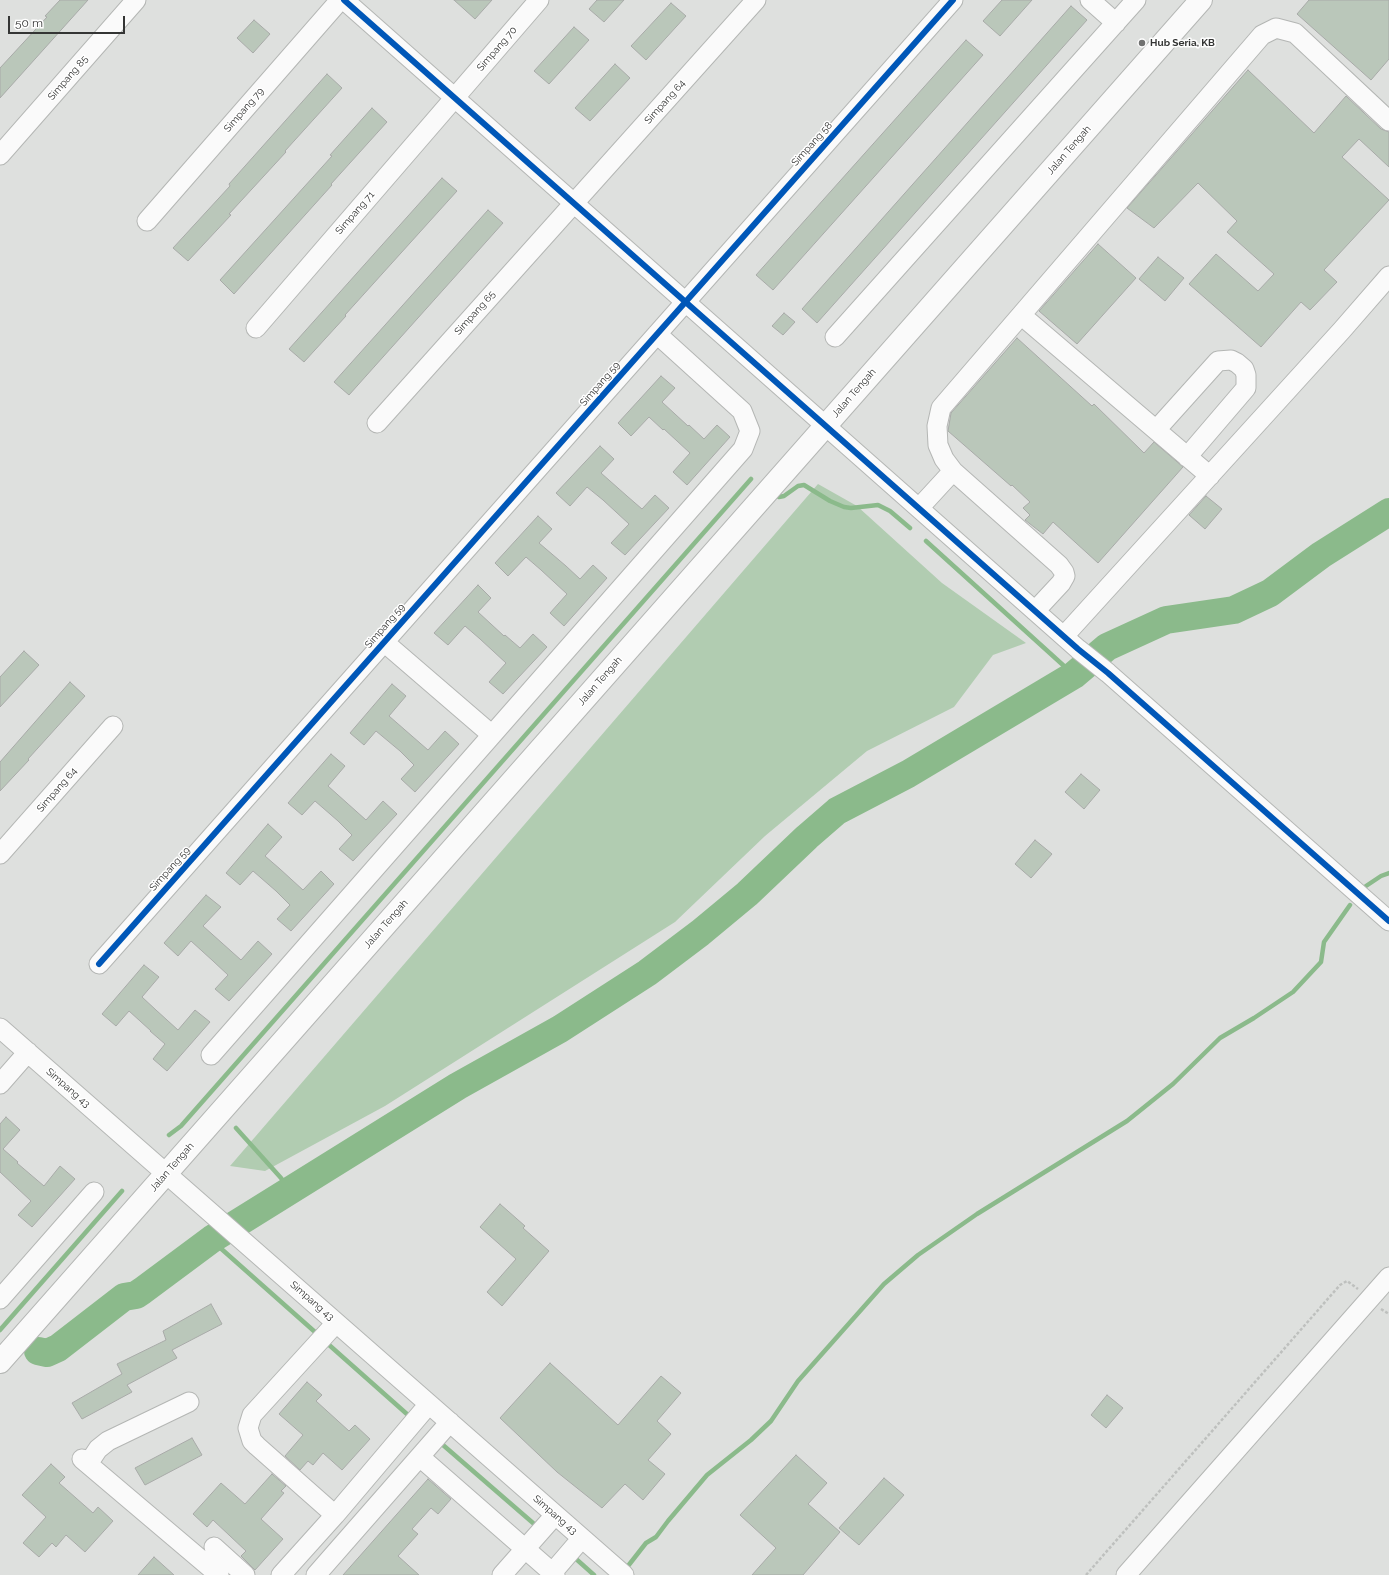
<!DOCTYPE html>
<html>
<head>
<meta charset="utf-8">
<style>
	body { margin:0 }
	#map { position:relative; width:1389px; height:1575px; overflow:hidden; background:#dee0de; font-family:Raleway,sans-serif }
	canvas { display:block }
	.scale { position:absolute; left:8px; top:16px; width:117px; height:18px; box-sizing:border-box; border:2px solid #343534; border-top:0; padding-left:5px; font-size:12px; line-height:14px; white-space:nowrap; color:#343534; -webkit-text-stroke:3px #fff; paint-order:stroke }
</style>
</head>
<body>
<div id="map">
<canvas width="1389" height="1575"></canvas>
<div class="scale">50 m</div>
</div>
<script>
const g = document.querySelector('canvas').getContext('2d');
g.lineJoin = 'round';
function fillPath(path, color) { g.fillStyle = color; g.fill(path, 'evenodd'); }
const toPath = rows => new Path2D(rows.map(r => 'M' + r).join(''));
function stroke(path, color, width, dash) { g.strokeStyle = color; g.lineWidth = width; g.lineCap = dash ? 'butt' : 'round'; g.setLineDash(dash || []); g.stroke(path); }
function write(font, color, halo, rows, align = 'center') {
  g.font = font + ' Raleway,sans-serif'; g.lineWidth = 3; g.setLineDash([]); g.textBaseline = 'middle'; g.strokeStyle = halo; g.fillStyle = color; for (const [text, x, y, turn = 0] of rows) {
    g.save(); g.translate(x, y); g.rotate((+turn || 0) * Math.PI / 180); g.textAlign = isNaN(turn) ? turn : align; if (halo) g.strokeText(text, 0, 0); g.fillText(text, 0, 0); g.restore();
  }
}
fillPath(toPath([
	[818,484,857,506,942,583,1026,643,993,655,954,707,867,751,765,836,675,922,385,1106,265,1171,230,1166]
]), '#b1ccb1');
stroke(toPath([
	[779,497,784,496,798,486,804,485,830,501,844,507,851,508,878,505,890,511,910,528],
	[926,541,1074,675],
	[1366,886,1381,876,1389,873],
	[236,1128,281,1178,290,1192],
	[169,1135,181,1126,751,479],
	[212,1239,217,1245,315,1332],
	[0,1330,122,1191],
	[328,1344,408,1415],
	[443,1445,533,1523],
	[575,1558,594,1575],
	[628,1566,646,1543,656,1537,668,1521,707,1475,751,1440,771,1421,798,1381,884,1284,918,1255,977,1214,1127,1121,1173,1084,1220,1038,1254,1018,1293,992,1321,962,1324,942,1350,905]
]), '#8bba8b', 4.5);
stroke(toPath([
	[38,1351,47,1353,58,1348,124,1297,136,1295,142,1291,212,1239,458,1086,560,1029,647,973,700,933,747,894,807,837,837,811,908,774,1074,675,1107,647,1166,620,1234,610,1270,593,1321,555,1389,512]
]), '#8bba8b', 28);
const building = toPath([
	[60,0,88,0,0,98,0,68,47,17,45,16,60,0],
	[454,0,492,0,475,19,454,0],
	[597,0,624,0,604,22,589,9,597,0],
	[1002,0,1032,0,1000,36,983,21,1002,0],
	[1309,0,1389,0,1389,59,1371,80,1297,14,1309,0],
	[671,3,686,16,646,60,631,46,671,3],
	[1071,6,1087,20,817,323,802,309,1071,6],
	[254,20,270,34,253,53,237,38,254,20],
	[574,27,589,40,549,84,534,71,574,27],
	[966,40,983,55,773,290,756,275,966,40],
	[615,64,630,78,590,121,575,108,615,64],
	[1248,70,1314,133,1346,96,1381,129,1389,132,1389,167,1359,139,1342,157,1389,200,1324,270,1337,282,1310,310,1301,302,1261,347,1189,284,1216,254,1258,291,1274,274,1227,232,1237,221,1198,183,1154,228,1127,208,1248,70],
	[327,74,342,88,285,151,286,152,229,214,231,215,188,261,173,248,230,186,229,184,327,74],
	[372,108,387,122,331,184,332,185,234,294,220,280,332,156,330,155,372,108],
	[442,178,457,191,345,315,346,316,304,362,289,349,442,178],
	[488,210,503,223,349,395,334,382,488,210],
	[1098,244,1136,278,1077,344,1039,311,1098,244],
	[1158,257,1184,278,1165,301,1139,279,1158,257],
	[784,313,795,322,783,335,772,326,784,313],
	[1017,338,1092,406,1094,404,1144,453,1154,442,1183,467,1098,563,1053,522,1043,534,1025,520,1030,515,1023,508,1030,502,1012,485,1011,486,948,431,951,413,1017,338],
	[661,376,675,388,662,402,688,426,689,425,704,439,717,425,730,437,687,485,673,472,690,453,664,429,663,430,649,417,631,436,618,423,661,376],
	[600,446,614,459,601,473,627,496,642,509,655,495,669,508,625,555,611,543,629,524,603,500,587,487,570,506,556,493,600,446],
	[1206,496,1222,509,1205,529,1189,515,1206,496],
	[538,516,552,529,539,543,566,566,580,579,593,565,607,578,564,626,550,613,567,594,541,570,526,557,508,576,495,563,538,516],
	[478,585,491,598,478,612,504,636,505,635,520,648,533,634,547,647,503,694,489,682,506,663,480,639,465,626,448,645,434,633,478,585],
	[24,651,39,665,0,707,0,677,24,651],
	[70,682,85,696,28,759,29,760,0,791,0,762,70,682],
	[392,684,406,696,389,716,428,750,445,731,459,744,415,792,401,779,414,765,400,751,376,731,364,745,350,733,392,684],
	[331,754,345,766,328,786,366,820,383,801,397,814,353,861,339,849,352,835,338,821,315,801,302,815,288,803,331,754],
	[1081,774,1100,790,1084,809,1065,792,1081,774],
	[268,824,282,837,265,856,280,869,303,890,321,871,334,884,291,931,277,919,290,905,276,891,253,871,240,885,226,873,268,824],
	[1035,840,1052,854,1031,878,1015,864,1035,840],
	[206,895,221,907,203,926,241,960,258,941,272,954,229,1001,215,989,228,975,213,961,191,941,178,956,164,943,206,895],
	[144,965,159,977,142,997,156,1010,178,1030,195,1010,210,1022,167,1071,153,1059,165,1044,150,1031,151,1031,129,1011,116,1026,102,1014,144,965],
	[6,1117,20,1130,3,1149,18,1162,17,1163,44,1186,60,1166,75,1179,32,1227,18,1215,31,1201,0,1172,0,1124,6,1117],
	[500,1204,525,1226,523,1228,549,1251,502,1306,487,1292,516,1259,480,1227,500,1204],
	[211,1304,222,1324,172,1350,177,1358,127,1385,132,1392,82,1419,72,1403,122,1374,117,1364,166,1340,163,1331,211,1304],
	[550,1363,618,1425,661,1376,681,1393,657,1421,671,1434,648,1460,665,1474,643,1500,625,1484,602,1508,557,1472,500,1418,550,1363],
	[307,1382,322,1395,316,1401,349,1431,355,1425,370,1439,342,1470,323,1453,313,1465,308,1461,300,1470,285,1456,303,1435,279,1414,307,1382],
	[1107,1395,1123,1408,1106,1428,1091,1415,1107,1395],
	[192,1438,202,1455,145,1485,135,1468,192,1438],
	[796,1455,827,1483,808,1504,840,1532,803,1575,752,1575,776,1548,740,1515,796,1455],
	[51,1464,65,1477,59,1483,93,1513,98,1507,113,1521,85,1552,66,1535,56,1547,52,1543,39,1557,23,1543,46,1517,22,1495,51,1464],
	[272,1474,286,1486,281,1491,284,1493,261,1519,283,1539,255,1570,241,1556,246,1551,213,1520,207,1527,193,1514,221,1483,245,1504,272,1474],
	[884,1478,904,1495,859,1545,839,1528,884,1478],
	[428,1479,451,1499,438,1514,431,1508,412,1529,418,1534,398,1556,419,1575,343,1575,428,1479],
	[154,1557,174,1575,138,1575,154,1557]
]);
fillPath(building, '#bac7ba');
stroke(building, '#a8aaa8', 1);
const minor = toPath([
	[344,0,1078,649,1108,673,1389,921],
	[1090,0,1116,23],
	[0,155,136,0],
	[147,221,340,0],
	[1021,315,1210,476],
	[256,328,539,0],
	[835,337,1136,0],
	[377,423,756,0],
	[1156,430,1218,361,1231,360,1237,363,1244,369,1246,375,1246,388,1187,457],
	[919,508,953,471],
	[1035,611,1061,583,1065,576,1064,572,1059,565,953,471,944,459,938,445,937,426,941,408,1262,35,1276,28,1295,33,1389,121],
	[1064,636,1342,330,1389,276],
	[384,642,492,735],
	[0,854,113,726],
	[99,964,953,0],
	[0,1028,624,1575],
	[211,1055,743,449,750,431,742,411,657,334],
	[0,1084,28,1052],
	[0,1299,94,1192],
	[420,1457,555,1575],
	[82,1459,219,1575],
	[88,1464,98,1449,108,1441,189,1402],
	[335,1515,257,1446,252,1441,248,1428,252,1415,336,1323],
	[214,1547,245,1575],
	[552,1573,582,1538],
	[281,1575,335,1515,429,1404],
	[316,1575,450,1422],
	[502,1575,555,1515],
	[1126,1575,1389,1277]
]);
const major = toPath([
	[0,1362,1201,0]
]);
stroke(minor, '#b4b6b4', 21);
stroke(major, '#b4b6b4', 24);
stroke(toPath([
	[1381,1309,1389,1314],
	[1086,1575,1340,1285,1347,1281,1358,1289]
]), '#bec0be', 2.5, [3, 2]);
stroke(minor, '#fafafa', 19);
stroke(major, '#fafafa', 22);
stroke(toPath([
	[344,0,1078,649,1108,673,1389,921],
	[99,964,953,0]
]), '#0057b8', 6);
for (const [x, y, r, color] of [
	[1142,43,4,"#707170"]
]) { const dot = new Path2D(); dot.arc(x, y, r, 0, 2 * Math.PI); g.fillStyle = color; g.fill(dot); stroke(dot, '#fff', 1.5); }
write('bold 10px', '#343534', '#fff', [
	["Hub Seria, KB",1150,43]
], 'left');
write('10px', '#343534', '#fff', [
	["Simpang 70",497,49,-49],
	["Simpang 85",68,78,-49],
	["Simpang 64",665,102,-48],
	["Simpang 79",244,110,-49],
	["Simpang 58",812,144,-48],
	["Jalan Tengah",1069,150,-49],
	["Simpang 71",355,213,-49],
	["Simpang 65",475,313,-48],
	["Simpang 59",600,384,-49],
	["Jalan Tengah",854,393,-49],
	["Simpang 59",385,626,-49],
	["Jalan Tengah",600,681,-49],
	["Simpang 64",57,790,-49],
	["Simpang 59",170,869,-48],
	["Jalan Tengah",386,924,-49],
	["Simpang 43",68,1088,41],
	["Jalan Tengah",172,1167,-49],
	["Simpang 43",312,1301,41],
	["Simpang 43",555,1515,41]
]);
</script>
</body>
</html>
